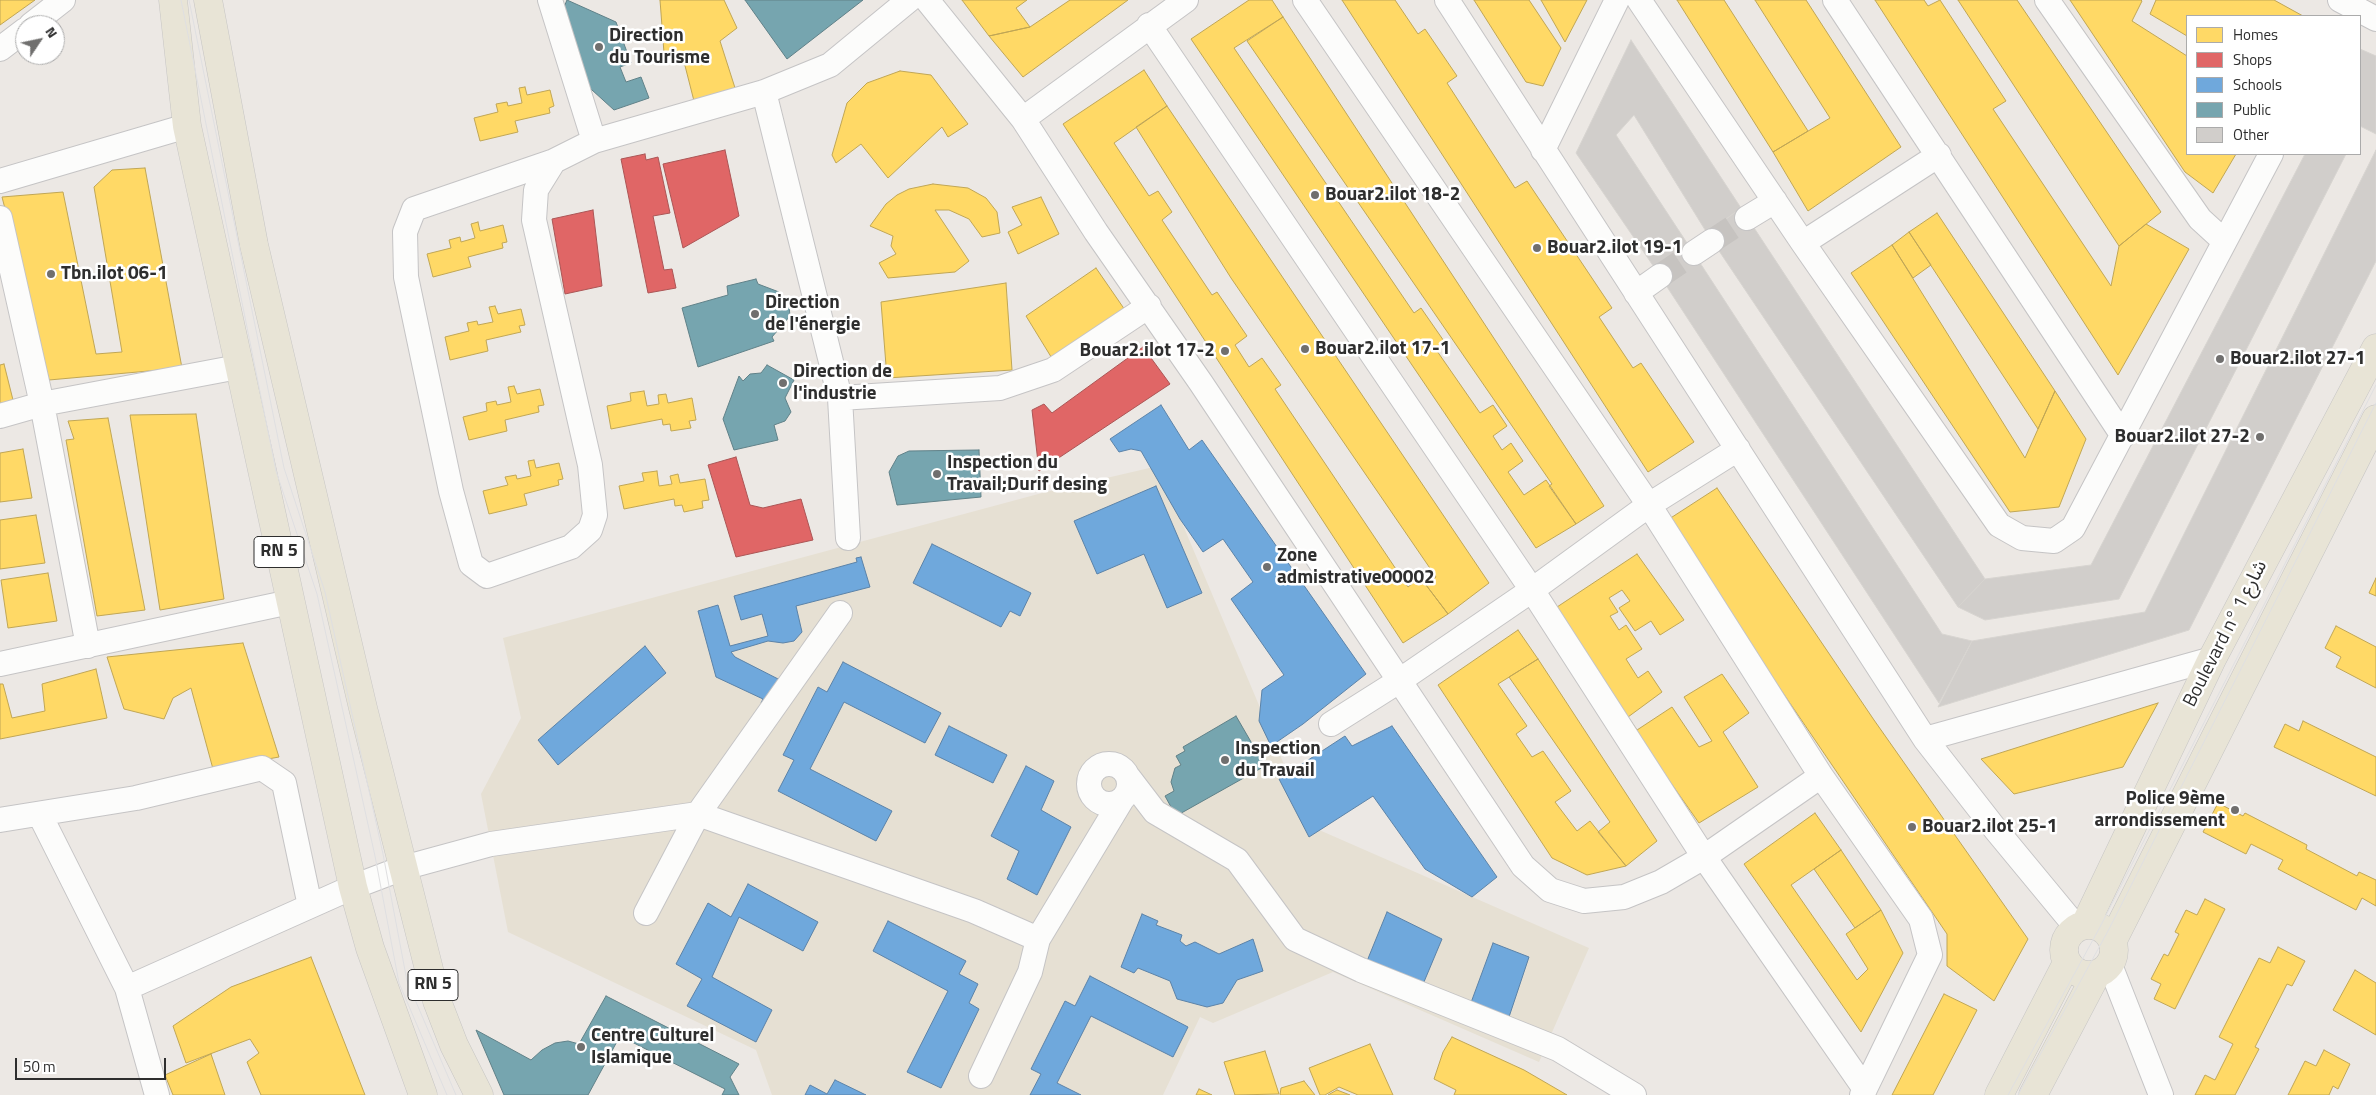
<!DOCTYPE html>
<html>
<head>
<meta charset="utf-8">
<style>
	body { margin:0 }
	#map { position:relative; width:2376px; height:1095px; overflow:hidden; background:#ece8e4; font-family:"Titillium Web",sans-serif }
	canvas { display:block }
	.legend { position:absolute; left:2186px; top:15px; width:175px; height:140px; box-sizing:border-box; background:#fff; border:1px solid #ababab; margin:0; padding:6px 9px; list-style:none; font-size:15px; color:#2e2e2e }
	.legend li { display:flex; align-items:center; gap:10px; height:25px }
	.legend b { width:25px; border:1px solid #ababab }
	.north { position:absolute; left:15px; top:15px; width:50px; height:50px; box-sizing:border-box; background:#fff; border:1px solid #ababab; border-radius:50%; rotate:56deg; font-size:14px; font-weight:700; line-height:20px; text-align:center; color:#2e2e2e }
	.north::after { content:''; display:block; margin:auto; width:18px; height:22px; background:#706f6e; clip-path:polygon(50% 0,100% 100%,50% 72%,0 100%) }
	.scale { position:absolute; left:15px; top:1058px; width:151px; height:22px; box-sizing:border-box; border:2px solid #2e2e2e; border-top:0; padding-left:6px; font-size:15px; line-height:18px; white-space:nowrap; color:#2e2e2e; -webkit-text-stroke:4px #fff; paint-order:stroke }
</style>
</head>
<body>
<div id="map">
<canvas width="2376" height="1095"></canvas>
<ul class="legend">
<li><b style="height:14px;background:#ffd966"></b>Homes</li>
<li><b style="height:14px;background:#e06666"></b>Shops</li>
<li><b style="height:14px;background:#6fa8dc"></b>Schools</li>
<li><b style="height:14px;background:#76a5af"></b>Public</li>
<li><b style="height:14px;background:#d1cecb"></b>Other</li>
</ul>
<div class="north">N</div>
<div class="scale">50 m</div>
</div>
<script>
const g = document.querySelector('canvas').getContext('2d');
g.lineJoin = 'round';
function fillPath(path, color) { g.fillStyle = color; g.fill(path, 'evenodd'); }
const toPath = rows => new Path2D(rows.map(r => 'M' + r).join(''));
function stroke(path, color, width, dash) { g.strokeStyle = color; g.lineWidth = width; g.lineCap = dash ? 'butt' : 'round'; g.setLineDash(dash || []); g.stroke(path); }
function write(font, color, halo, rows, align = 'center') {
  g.font = font + ' "Titillium Web","Noto Sans Arabic",sans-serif'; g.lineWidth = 5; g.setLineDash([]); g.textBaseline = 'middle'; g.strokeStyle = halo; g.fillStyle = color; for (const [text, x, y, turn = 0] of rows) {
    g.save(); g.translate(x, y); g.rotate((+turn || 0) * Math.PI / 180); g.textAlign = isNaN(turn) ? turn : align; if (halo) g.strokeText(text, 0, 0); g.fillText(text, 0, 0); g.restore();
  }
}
fillPath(toPath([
	[1158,466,1310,826,1589,948,1539,1062,1333,972,1213,1023,1200,1017,1163,1095,772,1095,756,1050,508,932,481,794,521,718,503,638,1042,493]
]), '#e6e0d3');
const homes = toPath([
	[0,0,35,0,0,25,0,0],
	[660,0,724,0,737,28,720,41,736,91,694,101,682,54,664,53,660,0],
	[962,0,1027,0,1016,8,1030,27,989,36,962,0],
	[1070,0,1128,0,1023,77,989,36,1030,27,1070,0],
	[1249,0,1272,0,1283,17,1234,48,1414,313,1421,308,1446,344,1437,351,1480,413,1493,405,1507,426,1493,436,1502,450,1511,443,1523,461,1508,472,1524,495,1546,480,1576,524,1536,548,1191,39,1249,0],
	[1342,0,1395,0,1418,34,1425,29,1457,76,1447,83,1515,188,1527,181,1612,308,1599,317,1633,368,1641,363,1694,442,1648,472,1342,0],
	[1474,0,1529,0,1561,48,1543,86,1526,82,1474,0],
	[1541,0,1587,0,1565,42,1541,0],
	[1677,0,1724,0,1808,131,1773,152,1677,0],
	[1755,0,1806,0,1901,147,1808,211,1773,152,1830,118,1755,0],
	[1875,0,1924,0,1928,6,1940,0,2006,101,1993,109,2111,286,2119,246,2146,224,2189,249,2118,375,1875,0],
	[1958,0,2017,0,2161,212,2119,246,1958,0],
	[2070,0,2141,0,2142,1,2132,21,2187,56,2187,154,2236,154,2213,193,2185,172,2070,0],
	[2156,0,2274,0,2303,16,2187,16,2187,36,2150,14,2156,0],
	[1283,17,1604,506,1576,524,1549,486,1552,484,1247,41,1283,17],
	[1144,70,1167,106,1114,143,1149,196,1158,191,1172,212,1162,220,1212,295,1217,292,1247,336,1235,345,1249,367,1262,358,1281,385,1275,389,1408,587,1420,577,1448,614,1403,643,1063,124,1144,70],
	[900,71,931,75,968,124,948,137,942,127,888,178,861,144,836,163,832,155,847,103,867,83,900,71],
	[525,87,527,95,550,90,554,106,549,108,550,113,515,121,518,132,480,141,474,118,498,112,496,104,507,102,508,106,522,103,519,88,525,87],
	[1167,106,1489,583,1448,614,1426,585,1436,577,1231,278,1136,127,1167,106],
	[145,168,182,368,49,380,2,197,63,192,96,354,122,352,94,187,112,170,145,168],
	[933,184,968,188,986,198,997,212,1000,233,982,237,969,219,949,210,935,210,969,261,955,272,888,278,879,263,896,254,891,246,893,236,870,226,886,204,897,195,909,189,933,184],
	[1041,197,1059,234,1018,254,1008,232,1022,225,1012,207,1041,197],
	[1937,213,2055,391,2038,429,1909,232,1937,213],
	[478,222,480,231,503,225,507,242,502,243,503,248,468,257,471,267,433,277,427,254,451,248,449,240,460,237,461,242,475,238,471,224,478,222],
	[1909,232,1931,265,1913,278,1892,245,1909,232],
	[1892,245,2025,458,2055,391,2086,439,2059,507,2010,512,1851,273,1892,245],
	[1096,268,1125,310,1053,360,1026,316,1096,268],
	[1006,283,1012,370,887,378,881,302,1006,283],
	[495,306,498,314,521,309,525,325,519,326,521,332,486,340,488,351,450,360,445,337,469,331,467,323,477,321,478,325,493,322,489,307,495,306],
	[4,364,13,400,0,404,0,365,4,364],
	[514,386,517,394,540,389,544,405,538,406,539,412,505,420,507,431,469,440,463,417,487,411,486,403,496,401,497,405,511,402,508,387,514,386],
	[644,391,647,406,659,404,658,395,666,394,668,403,692,398,696,420,689,421,691,428,671,431,670,424,663,425,662,419,611,429,607,406,631,401,630,393,644,391],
	[196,414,224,599,160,610,130,415,196,414],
	[108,418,145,610,97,616,66,440,74,439,68,421,108,418],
	[23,449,32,498,0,502,0,453,23,449],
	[534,460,536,468,559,463,563,479,558,480,559,485,524,494,527,505,489,514,483,491,508,485,505,477,516,475,517,479,531,476,528,461,534,460],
	[657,471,659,486,672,484,670,476,678,474,680,483,705,479,709,500,702,501,703,508,684,512,682,505,675,506,674,499,624,509,619,486,644,481,642,473,657,471],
	[1717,488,1874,720,2028,939,1994,1001,1947,966,1947,934,1666,521,1717,488],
	[36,515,45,563,0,569,0,520,36,515],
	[1637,554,1684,620,1660,635,1651,621,1635,631,1619,608,1630,601,1622,590,1609,598,1618,612,1610,616,1619,630,1626,625,1642,649,1626,659,1638,678,1648,671,1662,692,1628,717,1637,730,1672,707,1699,747,1712,741,1684,697,1722,674,1749,713,1723,732,1758,787,1699,823,1588,665,1554,609,1637,554],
	[48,573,57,621,8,628,1,580,48,573],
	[2376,578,2376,596,2369,593,2376,578],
	[2336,626,2376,647,2376,688,2336,667,2341,657,2325,648,2336,626],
	[1518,630,1538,659,1498,684,1527,726,1516,734,1532,757,1543,751,1571,791,1555,802,1577,831,1590,821,1626,866,1587,875,1552,858,1438,685,1518,630],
	[243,643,279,757,213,769,191,688,173,698,164,719,124,709,107,657,243,643],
	[1538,659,1657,841,1626,866,1598,832,1610,822,1509,677,1538,659],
	[96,669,107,718,0,739,0,684,3,684,12,718,45,711,42,684,96,669],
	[2158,703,2123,767,2014,794,1981,759,2158,703],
	[2303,721,2376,757,2376,796,2274,747,2285,724,2299,731,2303,721],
	[2218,803,2243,816,2245,813,2307,845,2306,849,2357,876,2359,872,2376,880,2376,906,2362,898,2356,910,2278,869,2283,860,2251,844,2246,854,2203,832,2218,803],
	[1815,813,1841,850,1791,885,1857,980,1868,969,1846,934,1881,910,1903,953,1861,1032,1744,864,1815,813],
	[1841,850,1881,910,1855,928,1814,869,1841,850],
	[2205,899,2225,909,2175,1009,2154,999,2161,984,2151,979,2164,954,2168,956,2179,934,2175,932,2186,910,2197,915,2205,899],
	[2278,947,2305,961,2292,986,2287,984,2255,1047,2259,1049,2235,1095,2195,1095,2205,1075,2215,1080,2233,1044,2219,1037,2259,958,2270,963,2278,947],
	[311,957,365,1095,261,1095,247,1062,259,1053,250,1039,186,1063,173,1026,231,987,311,957],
	[2355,970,2376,983,2376,1035,2333,1010,2355,970],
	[1944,994,1977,1010,1933,1095,1892,1095,1944,994],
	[1452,1037,1524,1070,1567,1095,1454,1095,1456,1090,1434,1079,1443,1052,1452,1037],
	[1370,1044,1393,1095,1358,1095,1339,1087,1325,1095,1320,1095,1309,1068,1370,1044],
	[2324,1050,2350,1064,2338,1089,2333,1086,2329,1095,2288,1095,2305,1061,2316,1066,2324,1050],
	[1265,1051,1279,1094,1235,1095,1224,1062,1265,1051],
	[211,1054,225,1095,173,1095,165,1075,211,1054],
	[1304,1081,1315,1095,1280,1095,1281,1088,1304,1081],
	[1199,1089,1212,1095,1196,1095,1199,1089],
	[1337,1090,1350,1095,1328,1095,1337,1090]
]);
fillPath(homes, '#ffd966');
stroke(homes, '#c0a655', 1);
const shops = toPath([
	[725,150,739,216,683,248,663,164,725,150],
	[645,154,646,160,658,157,670,213,653,216,664,270,672,269,676,288,648,293,621,159,645,154],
	[593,210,602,286,565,294,552,219,593,210],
	[1143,347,1170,384,1039,471,1032,410,1044,404,1052,413,1143,347],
	[736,457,750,505,763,508,801,499,813,540,736,557,708,465,736,457]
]);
fillPath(shops, '#e06666');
stroke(shops, '#ab5555', 1);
const schools = toPath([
	[1161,405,1189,450,1202,440,1366,674,1303,724,1271,746,1259,721,1262,690,1284,675,1231,599,1253,582,1223,539,1203,552,1180,519,1141,451,1131,449,1119,452,1110,439,1161,405],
	[1156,486,1202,593,1167,608,1144,554,1097,574,1074,521,1156,486],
	[932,544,1031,593,1020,616,1010,611,1001,627,913,583,932,544],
	[861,557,870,587,796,606,802,632,794,641,783,643,768,641,731,652,735,657,784,682,769,708,761,703,763,699,716,677,698,611,718,605,730,646,768,636,762,614,741,620,734,596,857,562,856,558,861,557],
	[645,646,666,673,558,765,538,740,645,646],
	[843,662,941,713,925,743,844,702,810,769,892,811,876,841,778,791,794,760,783,755,818,687,827,692,843,662],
	[949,726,1007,755,993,783,935,755,949,726],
	[1392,726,1497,877,1472,897,1425,869,1373,796,1309,837,1279,779,1345,736,1352,746,1392,726],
	[1026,766,1054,781,1041,810,1071,827,1037,895,1007,879,1019,851,991,836,1026,766],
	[748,884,818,922,803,951,739,917,712,977,772,1010,756,1042,687,1006,702,979,676,964,708,903,731,917,748,884],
	[1387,912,1442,939,1421,989,1365,966,1387,912],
	[1142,914,1158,921,1156,925,1182,935,1180,941,1186,946,1195,942,1219,954,1253,939,1263,971,1237,980,1223,1003,1207,1007,1177,999,1170,981,1138,968,1134,973,1121,967,1142,914],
	[888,921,966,961,959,974,978,984,969,1003,979,1009,941,1088,907,1072,948,991,873,951,888,921],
	[1493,943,1529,957,1507,1023,1469,1008,1493,943],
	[1090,976,1188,1027,1173,1057,1091,1016,1057,1083,1081,1095,1030,1095,1041,1074,1031,1069,1065,1001,1075,1006,1090,976],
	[835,1080,866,1095,805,1095,810,1085,827,1094,835,1080]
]);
fillPath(schools, '#6fa8dc');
stroke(schools, '#5c83a8', 1);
const public = toPath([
	[567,0,616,22,631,63,620,67,626,82,641,77,649,98,614,110,581,80,559,19,567,0],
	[745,0,863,0,787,59,745,0],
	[756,279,758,284,779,292,789,306,790,316,772,337,774,341,698,367,682,308,728,295,727,286,756,279],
	[767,365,794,380,785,398,791,412,785,421,774,425,778,440,734,450,723,419,739,376,743,381,750,374,761,373,767,365],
	[979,450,981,497,897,505,889,472,898,456,909,451,979,450],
	[1236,716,1265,766,1176,816,1165,796,1174,791,1171,782,1175,768,1181,765,1176,756,1185,751,1183,747,1236,716],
	[606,996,739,1064,730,1077,739,1095,722,1095,725,1089,620,1036,588,1095,504,1095,476,1030,531,1060,542,1050,555,1043,568,1041,579,1044,606,996]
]);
fillPath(public, '#76a5af');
stroke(public, '#608188', 1);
const building = toPath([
	[1631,40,1741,208,1707,233,1634,115,1616,135,1689,246,1656,270,1576,153,1631,40],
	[2360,49,2376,56,2376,134,2360,126,2360,49],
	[2376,150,2376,261,2189,630,1938,707,1972,641,2145,612,2376,150],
	[2305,154,2346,154,2119,599,1985,620,1958,607,1985,579,2091,565,2305,154],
	[1741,208,1985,579,1958,607,1707,233,1741,208],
	[1689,246,1942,634,1972,641,1939,703,1656,270,1689,246]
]);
fillPath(building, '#d1cecb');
stroke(building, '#d7d4d0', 1);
stroke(toPath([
	[1712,241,1747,218],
	[1660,276,1694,253]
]), '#c6c3c0', 24, [24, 12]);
const minor = toPath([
	[550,0,594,141],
	[927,0,1023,119,1096,232,1201,383,1523,866,1550,890,1584,901,1624,897,1661,882,1704,857,1821,776],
	[1305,0,1649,505,1821,776,1921,919,1930,955,1862,1095],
	[1447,0,1925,739,1996,830,2077,928],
	[1639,0,1803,243,1999,525,2022,538,2054,541,2073,528,2271,154],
	[1835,0,2123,436],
	[2047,0,2200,219,2224,241],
	[2340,0,2376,19],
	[31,25,63,0],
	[1149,25,1532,590,1704,857,1865,1089],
	[0,49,25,30],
	[764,92,840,398,848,538],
	[1023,119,1186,0],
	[1543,150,1617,0],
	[554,161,414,209,405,232,406,277,451,491,471,564,487,576,571,547,590,530,595,515,590,465,534,220,536,190,554,161,594,141,764,92,830,65,909,0],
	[0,181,187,126],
	[0,218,42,404,88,646],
	[1747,218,1775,201],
	[1803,243,1939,155],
	[1694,253,1712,241],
	[1636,293,1660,276],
	[840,398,1000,388,1053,370,1149,306],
	[0,416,42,404,238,367],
	[0,664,290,602],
	[1331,724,1399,681,1532,590,1649,505,1738,449],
	[1925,739,2212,659],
	'1089 784a20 20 0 1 1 40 0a20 20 0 1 1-40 0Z',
	[1129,778,1155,812,1237,860,1295,939,1361,970,1558,1049,1634,1095],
	[40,815,127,988,157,1095],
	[0,820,136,798,262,768,284,783,310,906],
	[646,913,698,814,840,613],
	[2110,965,2161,1095],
	[127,988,353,887,403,868,491,844,698,814,974,911,1038,939],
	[981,1076,1030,972,1038,939,1121,801]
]);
const major = toPath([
	[173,0,187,126,353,887,370,948,423,1095],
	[208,0,254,245,363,708,437,1001,454,1045,479,1095],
	'2064 950a25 25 0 1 1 50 0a25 25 0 1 1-50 0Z',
	[2085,925,2212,659,2376,348],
	[2113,940,2376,419],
	[1999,1095,2067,963],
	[2033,1095,2096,975]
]);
stroke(minor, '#c5c4c5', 26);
stroke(major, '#c6c5c4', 29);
stroke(minor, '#fcfcfb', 24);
stroke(major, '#e8e4d6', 28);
stroke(toPath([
	[181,0,276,471,317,594,375,856,399,983,447,1095],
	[189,0,284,468,325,592,383,854,407,981,456,1095],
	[2008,1095,2100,927,2376,385],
	[2018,1095,2108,931,2376,403]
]), '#dfdfe1', 1);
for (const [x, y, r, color] of [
	[599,47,5,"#706f6e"],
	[1315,195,5,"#706f6e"],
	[1537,248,5,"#706f6e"],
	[51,274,5,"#706f6e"],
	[755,314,5,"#706f6e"],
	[1305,349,5,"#706f6e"],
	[1225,351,5,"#706f6e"],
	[2220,359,5,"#706f6e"],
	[783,383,5,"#706f6e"],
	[2260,437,5,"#706f6e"],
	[937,474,5,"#706f6e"],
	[1267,567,5,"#706f6e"],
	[1225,760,5,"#706f6e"],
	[2235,810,5,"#706f6e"],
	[1912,827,5,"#706f6e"],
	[581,1047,5,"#706f6e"]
]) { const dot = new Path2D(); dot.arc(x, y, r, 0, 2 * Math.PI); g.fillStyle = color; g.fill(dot); stroke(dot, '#fff', 2); }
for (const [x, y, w] of [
	[279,552,50],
	[433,985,50]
]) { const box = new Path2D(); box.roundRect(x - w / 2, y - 15.5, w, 31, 4); g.fillStyle = '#fff'; g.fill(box); stroke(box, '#2e2e2e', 1); }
write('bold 18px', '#2e2e2e', null, [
	["RN 5",279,552],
	["RN 5",433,985]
]);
write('bold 19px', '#2e2e2e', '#fff', [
	["Direction",609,36],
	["du Tourisme",609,58],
	["Bouar2.ilot 18-2",1325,195],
	["Bouar2.ilot 19-1",1547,248],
	["Tbn.ilot 06-1",61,274],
	["Direction",765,303],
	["de l'énergie",765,325],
	["Bouar2.ilot 17-1",1315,349],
	["Bouar2.ilot 17-2",1215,351,"right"],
	["Bouar2.ilot 27-1",2230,359],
	["Direction de",793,372],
	["l'industrie",793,394],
	["Bouar2.ilot 27-2",2250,437,"right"],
	["Inspection du",947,463],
	["Travail;Durif desing",947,485],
	["Zone",1277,556],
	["admistrative00002",1277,578],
	["Inspection",1235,749],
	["du Travail",1235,771],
	["Police 9ème",2225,799,"right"],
	["arrondissement",2225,821,"right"],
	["Bouar2.ilot 25-1",1922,827],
	["Centre Culturel",591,1036],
	["Islamique",591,1058]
], 'left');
write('19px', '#2e2e2e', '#fff', [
	["Boulevard n° شارع 1",2226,634,-63]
]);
</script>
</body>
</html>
